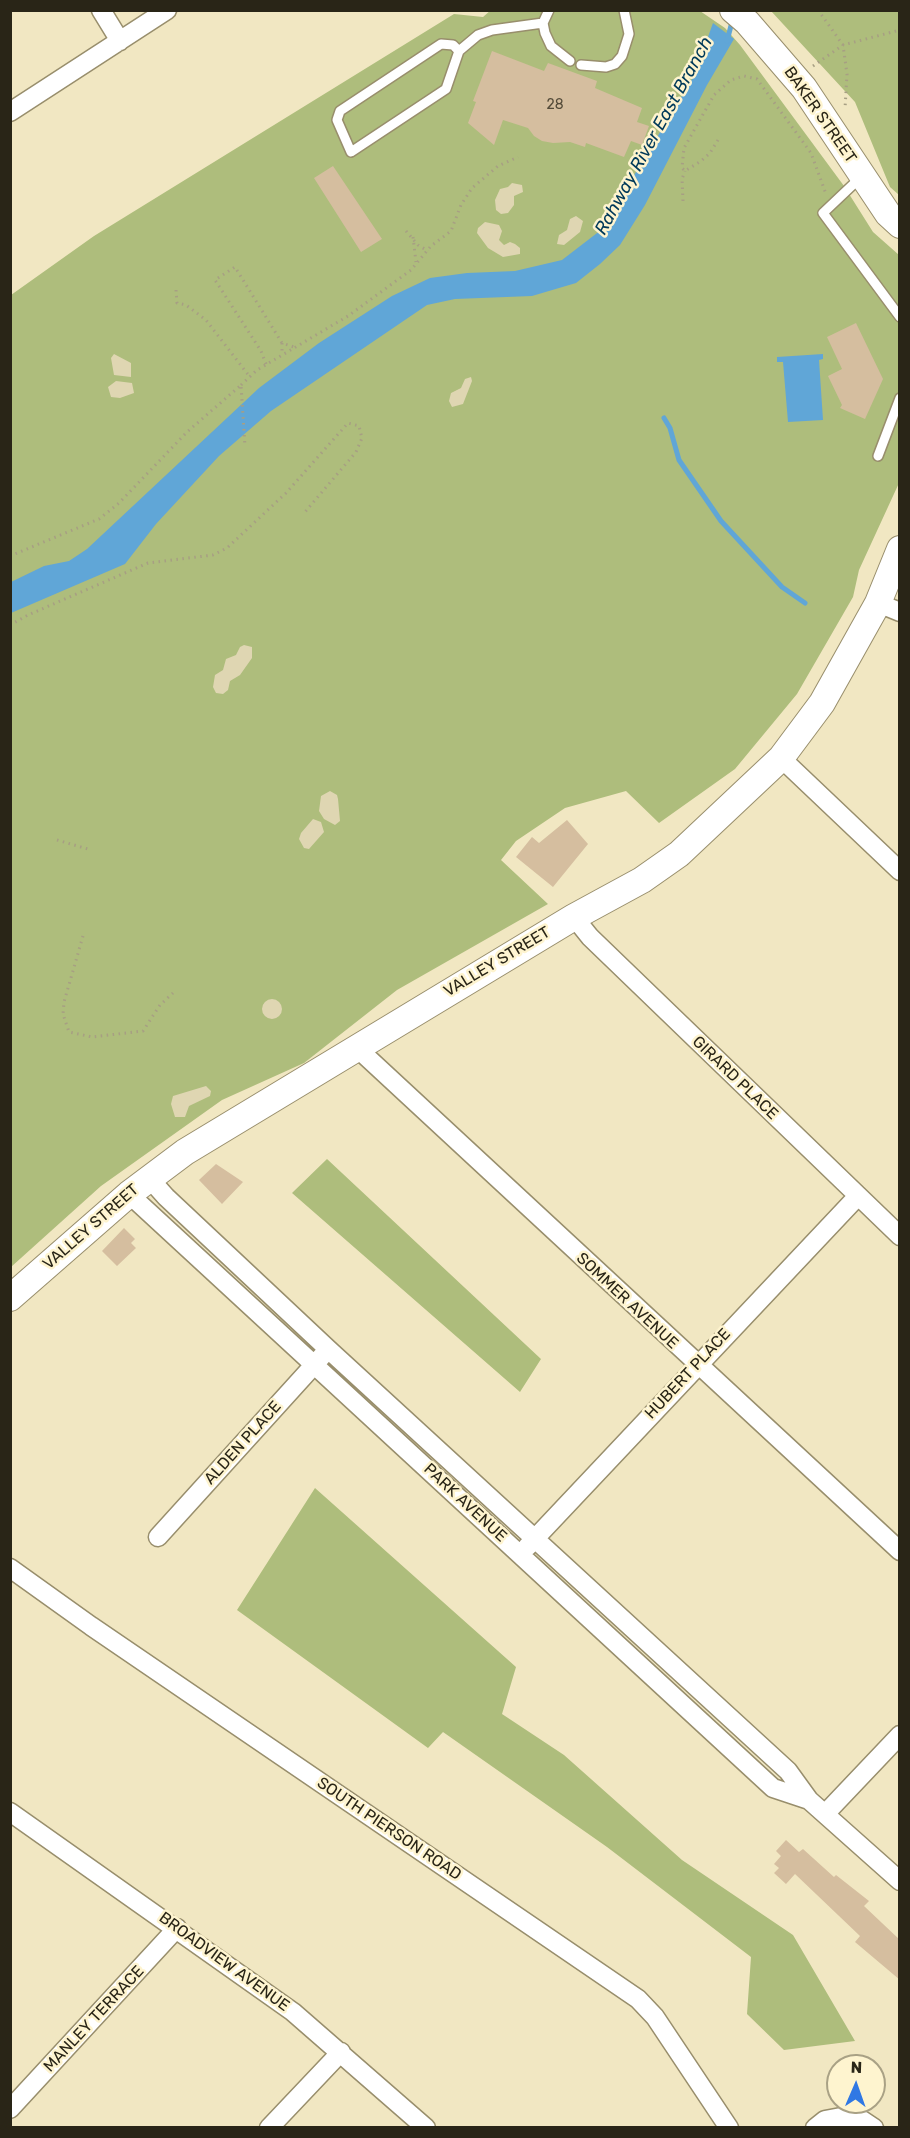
<!DOCTYPE html>
<html>
<head>
<meta charset="utf-8">
<style>
	body { margin:0 }
	#map { position:relative; width:910px; height:2138px; overflow:hidden; background:#f1e7c2; font-family:Rubik,sans-serif }
	canvas { display:block }
	.frame { position:absolute; inset:0; border:12px solid #292517; pointer-events:none }
	.north { position:absolute; left:826px; top:2054px; width:60px; height:60px; box-sizing:border-box; background:#fef4cf; border:2px solid #a9a185; border-radius:50%; rotate:2deg; font-size:16px; font-weight:700; line-height:24px; text-align:center; color:#292517 }
	.north::after { content:''; display:block; margin:auto; width:21px; height:27px; background:#3078e4; clip-path:polygon(50% 0,100% 100%,50% 72%,0 100%) }
</style>
</head>
<body>
<div id="map">
<canvas width="910" height="2138"></canvas>
<div class="frame"></div>
<div class="north">N</div>
</div>
<script>
const g = document.querySelector('canvas').getContext('2d');
g.lineJoin = 'round';
function fillPath(path, color) { g.fillStyle = color; g.fill(path, 'evenodd'); }
const toPath = rows => new Path2D(rows.map(r => 'M' + r).join(''));
function stroke(path, color, width, dash) { g.strokeStyle = color; g.lineWidth = width; g.lineCap = dash ? 'butt' : 'round'; g.setLineDash(dash || []); g.stroke(path); }
function write(font, color, halo, rows, align = 'center') {
  g.font = font + ' Rubik,sans-serif'; g.lineWidth = 5; g.setLineDash([]); g.textBaseline = 'middle'; g.strokeStyle = halo; g.fillStyle = color; for (const [text, x, y, turn = 0] of rows) {
    g.save(); g.translate(x, y); g.rotate((+turn || 0) * Math.PI / 180); g.textAlign = isNaN(turn) ? turn : align; if (halo) g.strokeText(text, 0, 0); g.fillText(text, 0, 0); g.restore();
  }
}
fillPath(toPath([
	[491,10,700,11,725,28,740,45,844,186,873,232,899,255,899,483,859,570,853,597,797,694,735,769,659,823,626,791,565,808,516,841,501,860,548,904,397,990,304,1063,222,1100,101,1186,11,1267,11,295,94,236,454,14,483,17],
	[771,11,899,11,899,195,890,187,855,102],
	[327,1159,541,1359,520,1392,292,1193],
	[315,1488,516,1667,502,1714,564,1755,682,1860,793,1935,855,2041,784,2050,747,2014,751,1957,607,1847,443,1732,428,1748,237,1610]
]), '#aebd7c');
fillPath(toPath([
	[512,183,522,185,523,192,514,196,514,205,508,213,501,214,496,210,495,200,500,189,508,187],
	[576,216,583,221,580,232,564,245,557,244,559,235,567,230,570,219],
	[485,222,499,225,502,231,499,240,504,245,510,242,515,244,520,248,520,254,503,257,488,248,477,233,478,228],
	[114,354,131,363,131,377,114,375,111,358],
	[471,377,472,381,463,404,452,407,449,401,451,393,461,388,465,379],
	[116,381,132,383,134,393,120,398,111,397,108,387],
	[244,645,252,647,252,658,240,675,230,681,228,690,223,694,216,693,213,687,215,675,223,670,226,659,236,655,240,647],
	[330,791,337,795,338,799,340,821,335,825,324,819,319,811,321,796],
	[313,819,321,822,324,832,309,849,304,848,299,839,301,833],
	'262 1009a10 10 0 1 1 20 0a10 10 0 1 1-20 0Z',
	[206,1086,211,1091,210,1096,189,1106,185,1117,175,1117,171,1104,173,1096]
]), '#dfd6b2');
fillPath(toPath([
	[713,23,734,39,707,85,645,205,620,245,600,264,576,283,532,296,455,299,427,305,271,411,219,456,156,524,125,564,11,613,11,582,44,566,69,561,87,549,259,388,319,343,392,296,430,278,467,273,515,271,562,260,601,230,694,76],
	[823,354,823,359,819,360,823,420,788,422,783,362,777,362,777,357]
]), '#60a6d7');
stroke(toPath([
	[727,41,733,18],
	[664,418,670,428,679,460,721,521,782,587,805,603]
]), '#60a6d7', 5);
fillPath(toPath([
	[492,51,544,71,548,63,597,81,595,88,642,108,637,122,649,126,642,145,631,141,624,157,586,143,585,147,570,142,553,143,542,141,534,136,528,128,503,120,494,145,468,123,476,102,473,101],
	[333,166,382,239,361,252,314,178],
	[856,323,883,379,865,419,840,408,842,405,828,376,842,369,827,337],
	[567,820,588,844,553,887,516,857,532,837,539,843],
	[216,1164,243,1182,222,1204,199,1180],
	[124,1228,135,1239,131,1243,136,1248,117,1266,102,1251],
	[786,1840,799,1852,803,1849,834,1877,836,1875,869,1901,864,1906,900,1940,900,1980,855,1942,860,1936,795,1874,786,1884,774,1873,779,1868,774,1864,781,1856,776,1851]
]), '#d5be9f');
const lane = toPath([
	[549,10,543,23,545,33,551,46,570,61],
	[459,51,453,45,441,44,340,111,337,120,351,152,446,89,459,51,478,35,492,30,543,23],
	[581,65,606,67,615,64,622,56,629,34,624,10],
	[861,177,823,213,900,317],
	[878,456,900,398]
]);
const street = toPath([
	[101,10,120,41],
	[10,112,167,10],
	[878,603,900,612],
	[781,758,900,871],
	[574,917,590,937,900,1236],
	[356,1047,900,1551],
	[149,1178,166,1197,328,1349,788,1771,809,1800,900,1881],
	[129,1194,773,1788,809,1800],
	[158,1537,323,1355],
	[527,1547,857,1197],
	[10,1568,91,1626,638,1999,655,2017,729,2128],
	[10,1812,293,2012,426,2128],
	[825,1814,900,1735],
	[10,2109,177,1928],
	[269,2128,341,2052],
	[815,2128,825,2120,841,2117,862,2120,874,2128]
]);
const secondary = toPath([
	[733,10,747,22,804,88,888,214,900,225],
	[10,1298,129,1194,185,1152,574,917,642,880,679,854,781,758,822,703,878,603,900,549]
]);
stroke(lane, '#988e6c', 12);
stroke(street, '#988e6c', 21);
stroke(secondary, '#988e6c', 28);
stroke(toPath([
	[818,10,843,45,847,74,845,109],
	[813,66,843,45,900,30],
	[718,140,710,153,701,161,685,171,682,168,684,148,714,95,731,80,744,76,757,79,811,153,826,194],
	[683,201,682,179,685,171],
	[406,231,418,245,428,251],
	[413,237,416,262],
	[176,290,177,303,186,305,206,320,250,377],
	[282,343,282,355],
	[266,364,261,351,215,280,235,267,282,343,294,347],
	[241,385,257,370,348,316,411,270,431,246,451,231,461,205,472,188,498,166,518,157],
	[10,556,99,519,119,503,187,432,241,385,245,447],
	[10,625,28,615,148,563,213,555,227,548,286,493,348,423,359,426,362,438,356,452,305,512],
	[57,840,88,849],
	[83,936,64,1002,63,1014,69,1032,92,1037,143,1031,160,1005,173,993]
]), '#a79f83', 3, [1.5, 4.5]);
stroke(lane, '#fff', 9);
stroke(street, '#fff', 18);
stroke(secondary, '#fff', 26);
write('14px', '#544b39', null, [
	["28",555,105]
]);
write('16px', '#292517', '#fef4cf', [
	["BAKER STREET",820,115,55],
	["VALLEY STREET",497,962,-31],
	["GIRARD PLACE",735,1078,44],
	["VALLEY STREET",91,1227,-41],
	["SOMMER AVENUE",627,1301,43],
	["HUBERT PLACE",688,1374,-47],
	["ALDEN PLACE",243,1443,-48],
	["PARK AVENUE",465,1503,43],
	["SOUTH PIERSON ROAD",389,1829,34],
	["BROADVIEW AVENUE",224,1962,36],
	["MANLEY TERRACE",94,2019,-47]
]);
write('italic 18px', '#003959', '#fef4cf', [
	["Rahway River East Branch",654,136,-61]
]);
</script>
</body>
</html>
